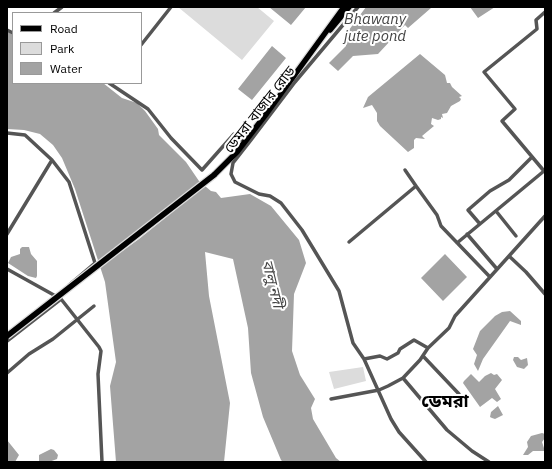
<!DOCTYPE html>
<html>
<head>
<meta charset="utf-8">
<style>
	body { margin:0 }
	#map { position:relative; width:552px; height:469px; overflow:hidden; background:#fff; font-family:"IBM Plex Sans",sans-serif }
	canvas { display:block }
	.frame { position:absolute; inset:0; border:8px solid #000; pointer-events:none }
	.legend { position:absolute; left:12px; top:12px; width:130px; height:72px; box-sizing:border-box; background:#fff; border:1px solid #999; margin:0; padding:5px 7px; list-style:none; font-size:12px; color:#000 }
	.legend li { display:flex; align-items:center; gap:8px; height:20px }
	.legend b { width:20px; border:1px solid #999 }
</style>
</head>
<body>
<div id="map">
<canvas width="552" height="469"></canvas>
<div class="frame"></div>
<ul class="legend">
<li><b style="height:5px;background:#000"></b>Road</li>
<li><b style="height:11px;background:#dcdcdc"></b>Park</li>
<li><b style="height:11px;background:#a3a3a3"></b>Water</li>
</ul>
</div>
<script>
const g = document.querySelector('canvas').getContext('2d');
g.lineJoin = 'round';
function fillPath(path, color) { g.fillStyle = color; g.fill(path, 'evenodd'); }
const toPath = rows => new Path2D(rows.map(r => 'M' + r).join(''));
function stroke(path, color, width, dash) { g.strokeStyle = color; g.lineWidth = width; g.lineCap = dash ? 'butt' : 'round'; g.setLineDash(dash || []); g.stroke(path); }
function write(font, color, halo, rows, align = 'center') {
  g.font = font + ' "IBM Plex Sans","Noto Sans Bengali",sans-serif'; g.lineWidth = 4; g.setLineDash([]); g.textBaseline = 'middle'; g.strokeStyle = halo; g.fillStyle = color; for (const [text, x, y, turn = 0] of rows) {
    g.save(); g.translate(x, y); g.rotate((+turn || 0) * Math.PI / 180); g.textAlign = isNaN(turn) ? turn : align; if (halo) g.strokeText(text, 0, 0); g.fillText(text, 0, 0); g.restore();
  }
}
fillPath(toPath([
	[178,7,257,7,274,21,242,60],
	[363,367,366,381,334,389,329,372]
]), '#dcdcdc');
fillPath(toPath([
	[269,7,306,7,291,25],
	[366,7,431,8,408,28,405,25,378,54,353,56,338,71,329,63,346,46,346,34],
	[470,7,495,7,478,18],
	[7,31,13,35,13,83,103,83,122,98,137,103,145,111,158,129,159,135,186,162,199,181,211,191,216,192,221,198,250,194,271,206,299,240,306,263,294,294,292,351,300,375,315,399,311,408,313,419,336,458,341,462,283,462,281,460,263,417,251,373,248,328,233,259,205,252,209,296,230,403,224,462,116,462,110,386,116,362,105,282,75,189,62,158,53,145,40,134,24,130,7,129],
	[272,46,286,58,252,100,238,89],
	[420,54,445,75,447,83,450,83,452,87,462,96,459,97,461,99,460,101,451,106,447,113,442,114,443,118,441,117,441,119,438,120,432,118,431,124,434,126,422,136,425,139,416,138,414,140,414,148,408,152,380,126,377,121,377,113,372,105,363,108,368,97],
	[22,247,29,247,31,254,37,261,37,276,36,278,28,276,8,263,11,257,20,254,20,249],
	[445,254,467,277,443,301,421,278],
	[510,311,521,321,521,325,510,321,483,359,478,371,474,364,477,355,473,349,480,331,495,316,502,312],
	[514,357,518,357,521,360,527,358,528,365,524,369,517,367,513,360],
	[491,373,494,375,497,374,502,380,495,389,501,399,497,402,492,398,480,407,463,383,464,381,471,374,479,382,485,376],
	[498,406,503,415,495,419,492,418,490,417,491,412],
	[542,433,545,434,545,438,542,442,545,451,533,451,528,455,523,455,528,447,527,442,531,436],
	[7,440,19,455,15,462,7,462],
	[51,449,54,450,58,455,57,459,49,462,39,462,39,455]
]), '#a3a3a3');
fillPath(toPath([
	[203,182,206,185,139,239,99,268,97,264]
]), '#fff');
const primary = toPath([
	[330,30,349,7],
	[214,175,237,152,267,113,344,7]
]);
stroke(primary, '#dbdbdb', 8);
stroke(toPath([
	[358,7,295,82,251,140,233,163,231,174,235,182,259,194,270,196,281,203,302,230,339,291,353,343,364,359,391,419,399,432,426,462],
	[54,13,62,7],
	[7,30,13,33],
	[141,45,171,7],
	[109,83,148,109,171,138,202,170,234,134,242,140],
	[7,133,25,135,52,160,69,182,95,263,69,285],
	[405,170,416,186],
	[496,211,516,236],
	[480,224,468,210,490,191,509,180,532,157],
	[7,234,52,160],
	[467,234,497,269],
	[349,242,416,186,437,215,441,226,490,277],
	[457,243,544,171,502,121,515,109,484,72,537,29,536,20,545,12],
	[509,256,526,272,545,294],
	[7,269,61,299,99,347,101,351,98,374,102,462],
	[7,341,61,299],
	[423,356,459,394],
	[364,359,380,356,387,359,398,353,400,349,414,340,428,348,449,328,455,316,545,216],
	[7,373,29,354,53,339,94,306],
	[403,378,447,430,472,451,489,462],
	[331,399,379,390,388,386,403,378,420,360,428,348]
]), '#555', 3.5);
stroke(primary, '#000', 5.5);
const primaryBridge = toPath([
	[7,336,214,175]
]);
stroke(primaryBridge, '#dbdbdb', 8, []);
stroke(primaryBridge, '#000', 5.5);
write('14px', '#000', '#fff', [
	["ডেমরা বাজার রোড",260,110,-52]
]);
write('italic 15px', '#444', '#fff', [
	["Bhawany",375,20],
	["jute pond",375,37],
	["বালু নদী",272,284,76]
]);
write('bold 18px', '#000', '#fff', [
	["ডেমরা",445,402]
]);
</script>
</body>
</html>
